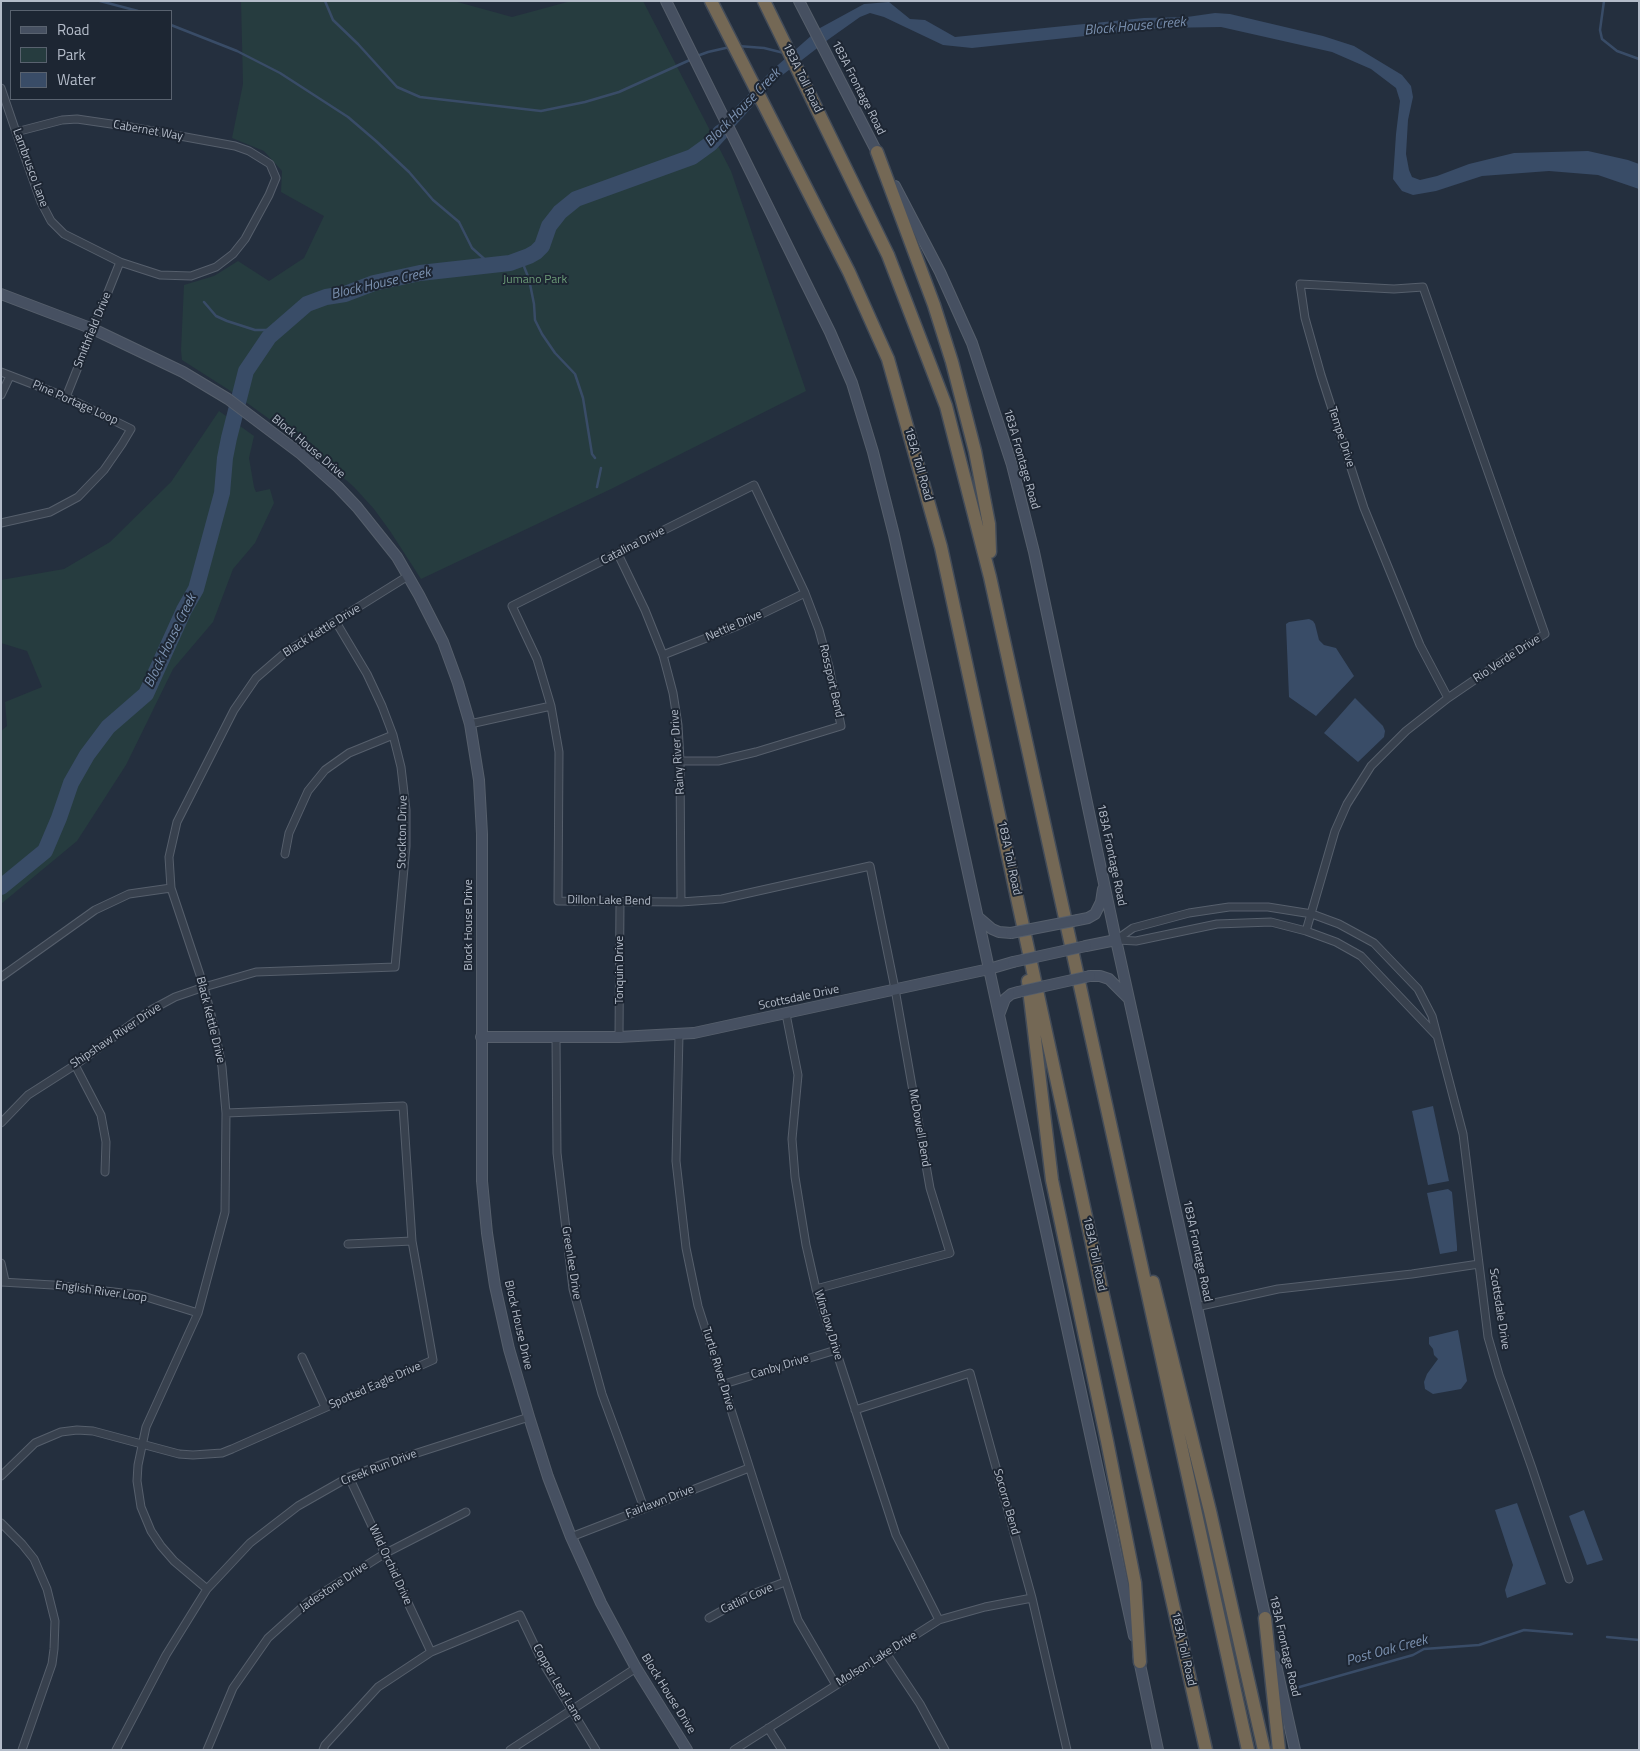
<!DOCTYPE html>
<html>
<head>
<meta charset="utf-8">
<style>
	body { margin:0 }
	#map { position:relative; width:1640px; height:1751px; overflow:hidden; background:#242f3e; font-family:"Titillium Web",sans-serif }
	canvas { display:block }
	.frame { position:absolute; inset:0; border:2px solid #b4bcc9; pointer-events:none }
	.legend { position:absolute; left:10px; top:10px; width:162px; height:90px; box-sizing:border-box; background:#1d2633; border:1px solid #59626f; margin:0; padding:6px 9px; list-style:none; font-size:15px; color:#b4bcc9 }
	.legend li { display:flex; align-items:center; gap:10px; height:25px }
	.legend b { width:25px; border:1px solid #59626f }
</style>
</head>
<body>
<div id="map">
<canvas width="1640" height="1751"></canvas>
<div class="frame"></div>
<ul class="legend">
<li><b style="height:6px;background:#465061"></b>Road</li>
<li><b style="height:14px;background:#263c3f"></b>Park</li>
<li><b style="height:14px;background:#394c67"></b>Water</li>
</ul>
</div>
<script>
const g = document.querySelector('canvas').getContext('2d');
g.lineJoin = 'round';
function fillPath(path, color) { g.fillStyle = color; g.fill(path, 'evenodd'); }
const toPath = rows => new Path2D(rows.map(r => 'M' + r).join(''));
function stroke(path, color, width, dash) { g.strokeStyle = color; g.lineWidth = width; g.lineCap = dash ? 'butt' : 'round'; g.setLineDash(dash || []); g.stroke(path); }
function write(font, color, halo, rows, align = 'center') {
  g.font = font + ' "Titillium Web",sans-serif'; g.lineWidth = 4; g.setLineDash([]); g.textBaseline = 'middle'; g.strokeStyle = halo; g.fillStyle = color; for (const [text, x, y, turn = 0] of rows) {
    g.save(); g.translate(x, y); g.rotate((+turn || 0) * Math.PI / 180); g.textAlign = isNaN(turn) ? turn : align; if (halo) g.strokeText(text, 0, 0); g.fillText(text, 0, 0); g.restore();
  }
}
fillPath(toPath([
	[241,1,454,1,512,17,571,1,643,1,731,171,806,391,611,489,421,579,390,531,374,509,354,487,311,449,229,390,182,360,181,350,184,285,214,276,238,261,269,281,304,258,324,216,281,192,282,171,264,151,232,138,243,84],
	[219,411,254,436,249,458,254,487,256,492,270,489,274,503,255,543,233,569,213,622,173,669,126,765,77,841,1,904,1,731,7,726,5,702,42,687,27,651,1,643,1,580,64,569,110,542,171,482]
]), '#263c3f');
fillPath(toPath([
	[889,2,910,19,925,20,955,37,1144,18,1187,17,1215,13,1230,14,1323,36,1354,46,1402,75,1411,86,1413,97,1408,120,1406,154,1409,170,1412,177,1420,180,1437,176,1469,164,1514,153,1588,151,1628,160,1639,164,1639,189,1598,175,1549,171,1482,176,1436,191,1413,195,1402,191,1393,179,1396,134,1400,101,1396,88,1371,69,1332,52,1221,27,1160,28,972,48,943,45,884,17,870,13,860,17,829,39,776,80,727,135,708,153,702,142,770,72,820,28,864,4],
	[1309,619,1313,621,1315,624,1319,640,1324,645,1336,648,1354,676,1316,716,1289,697,1286,624,1289,622],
	[1355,698,1383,726,1385,731,1384,737,1358,762,1324,733],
	[1433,1106,1449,1181,1428,1185,1412,1111],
	[1448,1189,1452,1192,1457,1246,1457,1251,1440,1254,1427,1193],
	[1458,1330,1467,1381,1461,1389,1433,1394,1425,1389,1424,1382,1427,1374,1438,1359,1434,1355,1433,1349,1429,1344,1429,1337],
	[1517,1503,1546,1584,1507,1598,1505,1590,1513,1565,1495,1510],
	[1584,1510,1603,1560,1587,1565,1569,1516]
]), '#394c67');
stroke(toPath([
	[100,1,138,11],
	[325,1,333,20,358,44,397,87,420,97,541,111,585,102,619,92,692,59],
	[1604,1,1600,30,1602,39,1617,51,1639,59],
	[171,25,237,51,280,73,348,117,376,141,409,172,433,200,459,222,472,248,490,264],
	[738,46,764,48,784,53],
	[697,56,708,52,730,47],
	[521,259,529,279,534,304,535,320,542,334,555,353,575,374,583,398,592,454,595,458],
	[204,302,216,316,227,321,255,330,276,330],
	[597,487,601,468],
	[1607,1637,1639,1640],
	[1296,1688,1413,1655,1424,1649,1479,1645,1524,1630,1572,1634]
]), '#394c67', 2.5);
stroke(toPath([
	[1,887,45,851,59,818,71,783,87,755,108,727,146,694,184,610,196,589,222,493,225,458,229,438,246,371,269,337,307,304,326,297,345,294,374,283,420,273,510,263,529,256,536,252,542,246,549,226,560,212,576,199,692,157,710,144,721,132]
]), '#394c67', 16);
const street = toPath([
	[1,88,16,132,41,202,51,221,64,234,120,262,160,275,191,276,216,267,233,254,245,239,269,195,276,178,270,164,249,151,235,146,125,126,77,119,62,120,16,132],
	[1,372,66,397,131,429,122,444,104,470,78,497,50,512,1,523],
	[1,395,10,376],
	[66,397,120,262],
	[618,554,645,610,663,655,673,693,678,725,680,761,681,902],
	[663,655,737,626,805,593],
	[470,724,551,706],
	[680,761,718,761,756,752,841,726,829,667,819,630,805,593,754,485,512,606,537,659,551,706,559,752,558,901,681,902,722,899,870,866,895,989,930,1188,950,1253,816,1289],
	[285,854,289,833,308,791,325,770,349,753,393,735],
	[1306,931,1335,831,1347,804,1371,766,1406,731,1448,698,1511,655,1545,634,1423,287,1394,289,1300,284,1305,318,1321,375,1364,508,1420,645,1448,698],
	[1116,940,1133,928,1189,913,1229,907,1268,907,1312,914,1339,924,1374,943,1418,989,1432,1016,1463,1134,1488,1337,1499,1375,1532,1468,1569,1579],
	[1117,940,1136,941,1217,924,1271,922,1306,931,1336,942,1361,956,1436,1035],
	[1,977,95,910,129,894,171,888],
	[786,1014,798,1075,792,1139,795,1177,806,1245,816,1289,896,1535,939,1620],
	[679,1035,676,1161,686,1248,698,1306,798,1620,836,1685],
	[619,1037,620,902],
	[556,1038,557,1153,573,1289,602,1394,644,1508],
	[75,1065,101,1115,106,1142,105,1172],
	[1,1123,28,1095,75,1065,151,1010,175,997,204,987,256,972,395,967,406,846,406,810,401,767,393,735,382,706,367,674,336,622],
	[348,1244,412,1241],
	[1,1263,5,1281],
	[1,1282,53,1285,140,1295,198,1313],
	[1196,1307,1278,1289,1412,1274,1479,1264],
	[302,1357,325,1407],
	[724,1384,836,1350],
	[855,1410,970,1373,1032,1598,1067,1750],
	[1,1476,35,1443,61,1432,77,1430,93,1431,179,1454,193,1455,222,1453,232,1449,433,1360,412,1241,403,1106,226,1113],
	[349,1477,431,1652],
	[1,1523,22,1544,34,1559,47,1589,55,1621,54,1649,52,1664,22,1750],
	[571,1537,749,1468],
	[207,1589,174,1561,161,1546,151,1531,141,1507,137,1481,138,1465,146,1427,198,1313,225,1212,226,1113,222,1067,214,1026,204,987,171,888,169,857,177,822,234,710,256,678,286,652,408,576],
	[709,1618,750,1595,785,1582],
	[886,1653,920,1704,945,1750],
	[768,1728,782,1750],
	[116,1750,166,1655,207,1589,250,1543,298,1506,349,1477,383,1464,529,1417],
	[207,1750,233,1688,268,1638,308,1602,384,1554,466,1512],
	[323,1750,325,1745,378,1687,431,1652,520,1615,543,1663,596,1750],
	[510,1750,636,1668],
	[734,1750,939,1620,985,1607,1032,1598]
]);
const secondary = toPath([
	[666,1,830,332,852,383,873,452,894,535,926,679,1134,1636],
	[799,1,880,158],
	[895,186,940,272,972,343,1012,465,1034,552,1116,940,1267,1624],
	[1,294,93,329,183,372,228,399,301,454,338,487,357,507,397,557,419,595,443,642,458,683,470,724,479,780,482,834,482,1181,487,1233,495,1286,509,1349,529,1417,548,1477,571,1537,601,1603,636,1668,687,1750],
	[978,917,992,929,999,932,1011,933],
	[1078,920,1088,918,1095,914,1101,902,1103,889],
	[1086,946,1116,940],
	[1090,976,1100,976,1109,979,1129,999],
	[999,1015,1005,999,1011,994,1018,992],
	[481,1037,619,1037,694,1033,989,969,1013,962],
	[1138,1655,1158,1750],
	[1274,1656,1295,1750]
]);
const highway = toPath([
	[711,1,849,272,888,359,941,547,1103,1295,1206,1750],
	[764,1,888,255,946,406,990,577,1248,1750],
	[877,152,934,305,952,362,975,451,989,524,990,552],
	[1028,981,1052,1180,1107,1441,1135,1583,1140,1662],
	[1153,1282,1210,1511,1264,1750],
	[1265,1618,1279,1750]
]);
stroke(street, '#565f6c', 9);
stroke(secondary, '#565f6c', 12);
stroke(highway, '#434c59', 15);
stroke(street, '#38414e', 7);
stroke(secondary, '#465061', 10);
stroke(highway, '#746855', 12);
const secondaryBridge = toPath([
	[1011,933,1078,920],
	[1013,962,1086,946],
	[1018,992,1090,976]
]);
stroke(secondaryBridge, '#565f6c', 12, []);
stroke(secondaryBridge, '#465061', 10);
write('12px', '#b4bcc9', '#1d2633', [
	["183A Toll Road",802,78,64],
	["183A Frontage Road",858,88,63],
	["Cabernet Way",148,131,10],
	["Lambrusco Lane",30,168,70],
	["Smithfield Drive",93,330,-68],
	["Pine Portage Loop",75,403,24],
	["Tempe Drive",1341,437,72],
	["Block House Drive",308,447,40],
	["183A Frontage Road",1021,459,74],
	["183A Toll Road",918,464,74],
	["Catalina Drive",633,546,-27],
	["Nettie Drive",734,626,-24],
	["Black Kettle Drive",322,631,-32],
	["Rio Verde Drive",1507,659,-33],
	["Rossport Bend",831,681,77],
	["Rainy River Drive",678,752,-94],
	["Stockton Drive",403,832,-89],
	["183A Frontage Road",1111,855,78],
	["183A Toll Road",1009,858,78],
	["Dillon Lake Bend",609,901,1],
	["Block House Drive",469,925,-90],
	["Tonquin Drive",620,970,-90],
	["Scottsdale Drive",799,998,-12],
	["Black Kettle Drive",210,1020,76],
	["Shipshaw River Drive",116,1036,-34],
	["McDowell Bend",919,1128,80],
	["183A Frontage Road",1197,1251,78],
	["183A Toll Road",1094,1254,78],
	["Greenlee Drive",571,1263,81],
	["English River Loop",101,1292,8],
	["Scottsdale Drive",1499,1309,81],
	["Block House Drive",518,1325,77],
	["Winslow Drive",828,1325,73],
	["Canby Drive",780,1367,-17],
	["Turtle River Drive",718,1369,73],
	["Spotted Eagle Drive",375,1386,-24],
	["Creek Run Drive",379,1468,-21],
	["Fairlawn Drive",660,1502,-21],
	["Socorro Bend",1006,1502,74],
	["Wild Orchid Drive",390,1565,65],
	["Jadestone Drive",334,1587,-34],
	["Catlin Cove",747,1599,-25],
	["183A Frontage Road",1284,1646,77],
	["183A Toll Road",1183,1649,77],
	["Molson Lake Drive",877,1659,-32],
	["Copper Leaf Lane",557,1683,60],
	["Block House Drive",668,1694,58]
]);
write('12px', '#6b9a76', '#1d2633', [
	["Jumano Park",535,280]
]);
write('italic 14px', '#7c92b1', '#1d2633', [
	["Block House Creek",1135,27,-5],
	["Block House Creek",743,108,-46],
	["Block House Creek",381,284,-13],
	["Block House Creek",171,641,-64],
	["Post Oak Creek",1387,1651,-15]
]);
</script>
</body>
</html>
